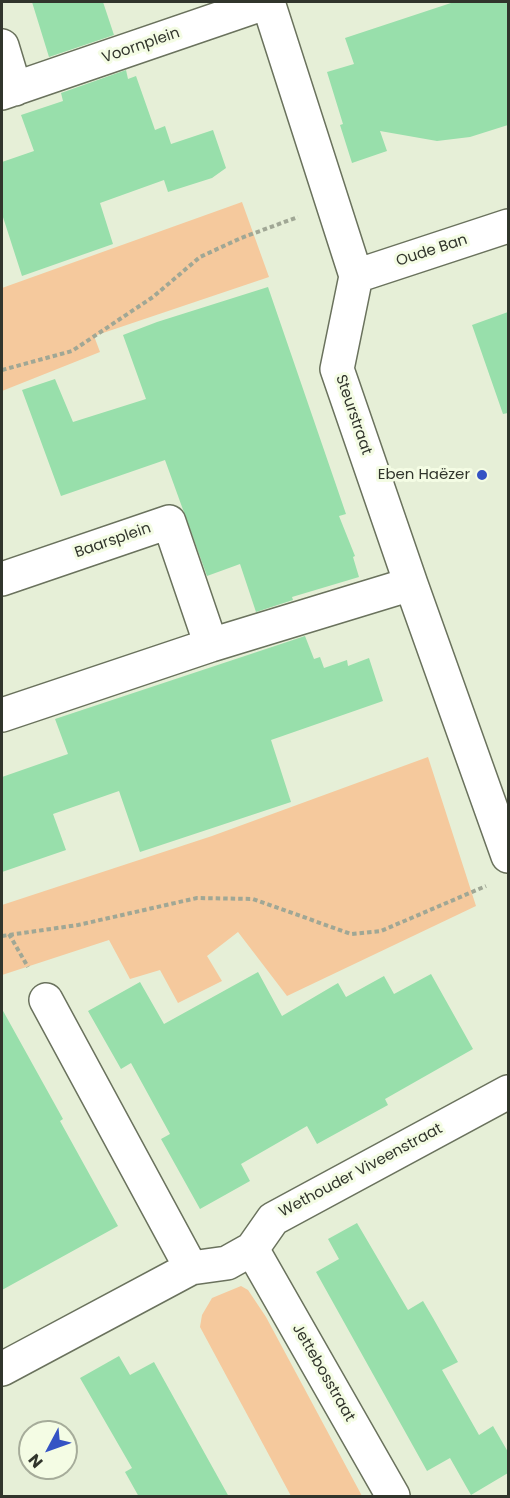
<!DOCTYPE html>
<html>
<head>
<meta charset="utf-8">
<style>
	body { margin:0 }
	#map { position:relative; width:510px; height:1498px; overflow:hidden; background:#e6efd7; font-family:Poppins,sans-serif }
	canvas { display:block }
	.frame { position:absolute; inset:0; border:3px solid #31352c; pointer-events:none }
	.north { position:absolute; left:18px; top:1420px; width:60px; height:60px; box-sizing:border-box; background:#f4fce4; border:2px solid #a6ac9a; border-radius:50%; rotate:229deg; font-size:16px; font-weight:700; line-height:24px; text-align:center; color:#31352c }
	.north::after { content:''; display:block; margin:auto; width:21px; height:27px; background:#3453c4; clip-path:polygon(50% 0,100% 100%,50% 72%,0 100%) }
</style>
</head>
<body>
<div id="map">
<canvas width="510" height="1498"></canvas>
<div class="frame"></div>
<div class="north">N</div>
</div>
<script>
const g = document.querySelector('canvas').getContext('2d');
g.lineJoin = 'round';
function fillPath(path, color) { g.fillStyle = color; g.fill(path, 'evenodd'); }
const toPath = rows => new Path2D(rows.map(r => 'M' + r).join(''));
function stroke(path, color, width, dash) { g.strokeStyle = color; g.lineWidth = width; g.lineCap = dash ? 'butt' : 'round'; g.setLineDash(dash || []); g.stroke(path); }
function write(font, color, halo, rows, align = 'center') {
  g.font = font + ' Poppins,sans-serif'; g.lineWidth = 6; g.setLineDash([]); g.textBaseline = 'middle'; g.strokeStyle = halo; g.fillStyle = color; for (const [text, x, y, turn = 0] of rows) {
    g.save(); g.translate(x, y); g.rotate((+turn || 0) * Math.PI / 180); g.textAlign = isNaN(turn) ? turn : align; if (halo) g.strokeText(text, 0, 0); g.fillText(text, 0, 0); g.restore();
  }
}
fillPath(toPath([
	[242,202,269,277,94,336,100,352,2,391,2,288],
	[428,757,476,906,287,996,238,932,207,956,222,981,178,1003,160,970,130,979,109,940,2,975,2,905,212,836],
	[241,1286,248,1290,266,1317,362,1496,291,1496,200,1327,202,1315,212,1298]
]), '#f5c99d');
fillPath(toPath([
	[32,2,103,2,114,35,49,57],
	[454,2,508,2,508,125,470,137,437,141,380,131,387,151,352,163,340,125,343,124,327,72,354,64,345,38],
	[126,70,128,79,136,76,155,130,165,126,171,144,213,130,226,168,212,178,168,192,164,180,100,203,113,244,22,276,2,214,2,162,34,151,21,115,63,101,61,93],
	[268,287,346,514,339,516,355,556,353,557,359,577,292,597,293,600,256,612,240,564,207,576,165,460,61,496,22,390,55,379,73,422,146,399,123,335,157,322],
	[508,312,508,413,503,414,472,325],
	[305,636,314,659,320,657,324,668,347,660,348,666,369,658,383,701,271,740,291,802,140,852,119,791,53,814,66,850,2,872,2,777,68,754,55,719],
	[258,972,282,1016,338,983,346,997,384,976,394,994,431,974,473,1049,385,1099,388,1105,317,1144,307,1126,241,1164,250,1181,200,1209,161,1139,170,1134,131,1063,121,1069,88,1011,140,982,164,1024],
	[2,1009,63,1119,60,1121,118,1226,2,1290],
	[357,1223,408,1310,423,1301,433,1318,458,1362,442,1370,479,1435,493,1426,508,1452,508,1473,471,1495,450,1458,427,1471,316,1272,339,1259,328,1239],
	[119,1356,130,1375,154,1362,229,1497,139,1497,125,1472,132,1468,80,1378]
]), '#98dfab');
const street = toPath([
	[268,2,356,276,337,369,411,584,508,856],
	[2,46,15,89],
	[2,93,268,2],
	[356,276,508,226],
	[2,579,169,522,211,645],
	[2,715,211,645,411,584],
	[46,1000,191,1268],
	[252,1249,393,1496],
	[2,1369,191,1268,227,1263,252,1249,273,1219,508,1092]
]);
stroke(street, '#6a725d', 36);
stroke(toPath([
	[2,370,72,351,153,297,200,257,241,238,298,217],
	[9,934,28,967],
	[2,936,78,925,197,898,253,899,351,934,381,931,486,886]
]), '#a0a795', 4, [4.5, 3]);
stroke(street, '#fff', 33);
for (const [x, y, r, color] of [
	[482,475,6,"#3453c4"]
]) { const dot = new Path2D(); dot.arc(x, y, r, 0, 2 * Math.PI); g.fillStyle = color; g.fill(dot); stroke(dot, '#f4fce4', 2); }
write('15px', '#31352c', '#f4fce4', [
	["Voornplein",141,46,-19],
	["Oude Ban",432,251,-18],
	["Steurstraat",353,415,71],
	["Baarsplein",113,541,-19],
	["Wethouder Viveenstraat",361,1171,-28],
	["Jettebosstraat",323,1373,60]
]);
write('15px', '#31352c', '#f4fce4', [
	["Eben Haëzer",470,475]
], 'right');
</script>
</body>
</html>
